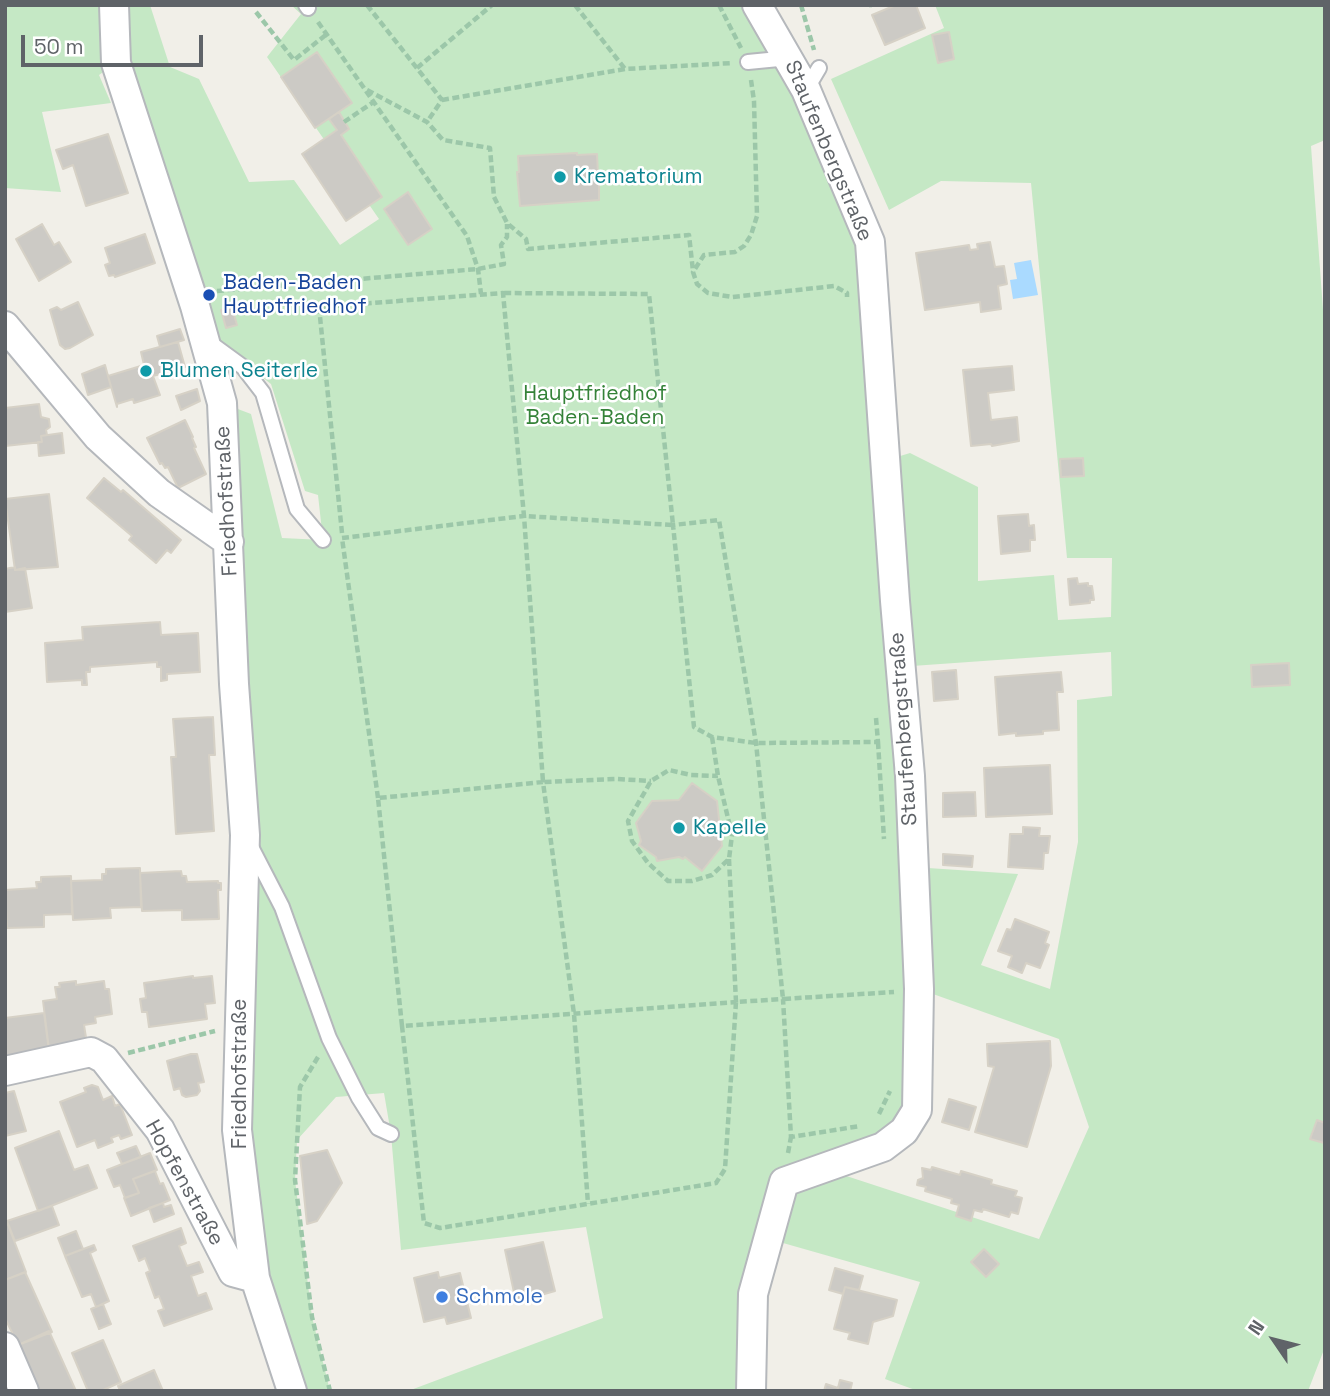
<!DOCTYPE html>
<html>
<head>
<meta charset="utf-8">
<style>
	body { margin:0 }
	#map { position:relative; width:1330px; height:1396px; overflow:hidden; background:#f1efe8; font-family:"Space Grotesk",sans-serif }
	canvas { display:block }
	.frame { position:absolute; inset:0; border:7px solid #5f6368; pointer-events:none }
	.north { position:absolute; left:1239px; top:1305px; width:70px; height:70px; -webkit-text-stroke:5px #fff; paint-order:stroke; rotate:305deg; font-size:19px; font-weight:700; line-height:28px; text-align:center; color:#5f6368 }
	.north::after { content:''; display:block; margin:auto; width:24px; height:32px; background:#5f6368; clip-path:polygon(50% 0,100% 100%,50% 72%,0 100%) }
	.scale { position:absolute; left:21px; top:35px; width:182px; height:32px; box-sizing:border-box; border:4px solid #5f6368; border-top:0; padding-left:9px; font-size:21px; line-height:24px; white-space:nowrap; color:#5f6368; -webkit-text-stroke:5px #fff; paint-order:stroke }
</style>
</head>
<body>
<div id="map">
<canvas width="1330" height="1396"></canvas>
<div class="frame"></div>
<div class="north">N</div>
<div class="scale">50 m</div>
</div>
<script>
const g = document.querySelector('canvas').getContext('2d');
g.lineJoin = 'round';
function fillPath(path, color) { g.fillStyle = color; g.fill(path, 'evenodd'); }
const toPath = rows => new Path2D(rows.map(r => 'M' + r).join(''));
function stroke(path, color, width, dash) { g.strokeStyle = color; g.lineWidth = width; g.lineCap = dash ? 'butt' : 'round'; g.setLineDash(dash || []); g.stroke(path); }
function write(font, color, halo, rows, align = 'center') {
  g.font = font + ' "Space Grotesk",sans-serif'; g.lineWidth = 5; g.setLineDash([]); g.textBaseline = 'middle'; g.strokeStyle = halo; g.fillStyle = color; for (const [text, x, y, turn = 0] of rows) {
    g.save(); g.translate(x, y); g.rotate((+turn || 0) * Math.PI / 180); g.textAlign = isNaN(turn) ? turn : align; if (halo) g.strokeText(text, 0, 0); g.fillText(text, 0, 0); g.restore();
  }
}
fillPath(toPath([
	[5,5,114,5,116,63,99,75,111,103,42,112,61,192,5,188],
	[122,5,150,5,170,67,199,79,249,182,294,180,340,245,379,219,267,57,301,14,291,5,757,5,870,242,913,867,1018,874,981,965,1050,989,1078,842,1077,700,1112,696,1111,652,912,666,897,457,910,453,978,487,978,581,1054,575,1058,620,1111,617,1112,558,1067,558,1031,183,941,181,889,210,831,79,944,28,935,5,1325,5,1325,140,1311,146,1325,337,1325,1347,1308,1391,918,1391,885,1379,920,1282,769,1239,751,1391,408,1391,603,1318,586,1227,401,1250,391,1134,384,1093,336,1097,297,1140,295,1180,312,1317,330,1391,291,1391,253,1283,239,1025,222,403,251,414,282,538,323,540,318,495,305,491,271,384,209,336,120,58],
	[919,989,1059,1039,1089,1127,1039,1239,825,1169,917,1110]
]), '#c5e8c5');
fillPath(toPath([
	[1031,260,1038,295,1013,299,1010,280,1017,279,1014,263]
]), '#aadaff');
const building = toPath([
	[896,5,916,5,925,28,885,45,872,15,896,5],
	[949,32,954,59,938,63,932,35,949,32],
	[317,52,352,103,315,128,281,77,317,52],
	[339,112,349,129,341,135,382,197,346,221,302,154,337,130,329,119,339,112],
	[108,134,128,193,86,206,73,165,63,169,56,150,108,134],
	[577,153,577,155,597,154,598,174,603,174,603,180,599,180,599,200,520,206,517,172,519,172,518,156,577,153],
	[408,192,432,229,408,245,384,209,408,192],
	[42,224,54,245,59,242,71,262,39,281,16,239,42,224],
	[145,234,155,263,115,277,114,275,109,276,105,265,110,263,105,248,145,234],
	[990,242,995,267,1004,266,1007,284,998,286,1001,309,981,312,980,302,925,310,916,253,969,245,970,250,978,249,977,244,990,242],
	[78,302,93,335,70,348,65,349,60,345,50,310,57,307,61,310,78,302],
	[232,308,237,325,226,328,221,310,232,308],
	[180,329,184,340,160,347,157,336,180,329],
	[178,342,185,367,153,376,160,395,134,403,133,399,117,404,117,407,108,376,144,365,141,352,178,342],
	[105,365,111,387,88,395,82,374,105,365],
	[1012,366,1014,390,988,393,991,420,1017,417,1019,441,992,446,991,444,971,446,963,370,1012,366],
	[197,389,200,401,181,410,176,396,197,389],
	[39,404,41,417,49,419,50,427,46,430,47,435,41,436,42,442,5,446,5,408,39,404],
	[185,420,193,437,192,438,196,447,194,448,206,474,178,488,168,467,165,468,162,463,160,464,147,438,185,420],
	[62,433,64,453,39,456,38,442,42,442,41,436,62,433],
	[1083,458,1084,476,1061,477,1060,459,1083,458],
	[104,478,121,492,123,490,181,540,171,553,167,550,156,563,129,540,132,536,87,498,104,478],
	[49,494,58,567,15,570,5,499,49,494],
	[1028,514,1029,526,1034,525,1035,540,1030,540,1030,551,1001,554,998,516,1028,514],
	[15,567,15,570,25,568,32,608,5,612,5,569,15,567],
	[1077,578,1078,584,1088,583,1088,586,1092,586,1094,600,1090,600,1090,603,1070,605,1068,579,1077,578],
	[160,622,161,635,198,633,200,672,167,674,167,680,161,681,161,667,157,667,157,662,90,667,90,672,86,672,87,685,82,685,82,680,47,682,45,643,83,640,82,627,160,622],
	[1289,663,1290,685,1252,687,1251,665,1289,663],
	[956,670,958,699,934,701,932,672,956,670],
	[1061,672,1063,692,1057,692,1059,730,1043,731,1043,734,1016,736,1016,733,999,735,995,677,1061,672],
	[213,717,215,755,209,755,214,831,176,834,171,757,176,757,173,719,213,717],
	[1050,765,1052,814,986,817,984,768,1050,765],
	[692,783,717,801,722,846,702,871,685,857,683,859,679,857,657,861,656,857,639,845,641,841,636,823,652,801,679,800,692,783],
	[975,792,976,816,943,817,943,793,975,792],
	[1023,827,1040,828,1039,836,1050,836,1048,853,1044,853,1043,869,1008,867,1010,834,1023,834,1023,827],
	[943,854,973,856,972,867,943,865,943,854],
	[140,868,141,907,110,908,111,918,73,920,71,881,102,880,102,874,106,874,106,869,140,868],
	[181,871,182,876,186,876,187,882,218,881,218,883,221,883,221,890,218,890,219,919,182,920,182,910,142,911,140,873,181,871],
	[71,876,72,914,44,915,44,927,7,928,5,890,37,888,36,882,41,882,41,877,71,876],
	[1015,919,1049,932,1045,943,1049,945,1040,968,1026,963,1022,973,1008,967,1012,956,998,951,1007,929,1011,930,1015,919],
	[193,976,193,978,212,976,215,1003,205,1004,207,1019,149,1027,147,1012,142,1012,140,999,146,998,144,983,193,976],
	[76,981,76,985,104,981,105,989,109,989,112,1014,95,1017,96,1023,84,1025,87,1044,52,1046,53,1049,49,1049,43,1001,57,999,55,987,60,987,59,983,76,981],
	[44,1013,49,1051,5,1057,5,1018,44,1013],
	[1050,1041,1051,1066,1027,1147,975,1132,994,1067,988,1066,987,1044,1050,1041],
	[191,1054,197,1054,204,1082,198,1083,200,1091,197,1095,186,1097,182,1095,180,1088,174,1090,167,1061,191,1054],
	[92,1085,98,1087,103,1100,112,1096,115,1106,120,1104,132,1135,121,1139,119,1135,111,1138,113,1142,98,1148,95,1140,77,1147,60,1102,86,1092,84,1088,92,1085],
	[14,1091,26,1131,5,1136,5,1093,14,1091],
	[949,1099,976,1107,969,1130,942,1122,949,1099],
	[1317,1120,1325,1123,1324,1143,1310,1139,1317,1120],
	[59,1131,74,1170,88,1165,97,1188,38,1211,15,1148,59,1131],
	[136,1146,141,1157,122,1164,117,1153,136,1146],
	[327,1150,342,1183,317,1221,307,1224,300,1156,327,1150],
	[150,1153,157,1170,133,1179,139,1193,125,1198,120,1185,114,1187,107,1170,150,1153],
	[932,1167,960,1175,961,1171,992,1180,991,1184,1017,1191,1015,1196,1022,1198,1018,1214,1011,1212,1009,1217,983,1209,982,1212,974,1210,971,1221,956,1216,959,1205,951,1203,952,1199,925,1191,926,1187,917,1185,918,1180,923,1178,922,1168,931,1170,932,1167],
	[155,1171,160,1184,163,1183,170,1200,131,1216,124,1198,139,1193,133,1179,155,1171],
	[163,1203,164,1207,171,1205,174,1214,154,1222,149,1208,163,1203],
	[52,1206,59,1225,15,1241,7,1221,52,1206],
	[5,1217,26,1272,5,1280,5,1217],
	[181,1228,186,1243,179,1246,187,1266,199,1262,203,1272,191,1276,198,1296,206,1293,212,1309,164,1326,158,1311,164,1309,159,1296,155,1298,146,1273,150,1271,145,1258,139,1261,133,1246,181,1228],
	[76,1231,83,1249,65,1256,58,1238,76,1231],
	[543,1242,555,1291,516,1302,505,1250,543,1242],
	[94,1245,96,1250,90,1253,109,1301,96,1307,91,1294,82,1297,65,1256,94,1245],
	[984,1249,999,1264,986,1277,971,1262,984,1249],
	[835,1268,863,1276,859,1290,845,1287,843,1294,829,1290,835,1268],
	[25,1272,52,1332,18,1345,5,1318,5,1280,25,1272],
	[438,1272,439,1278,460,1273,471,1318,447,1324,445,1317,424,1322,414,1278,438,1272],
	[845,1287,897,1300,893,1316,873,1322,868,1344,848,1339,850,1333,834,1329,845,1287],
	[103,1304,111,1324,99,1329,91,1309,103,1304],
	[49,1331,76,1391,39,1391,18,1345,49,1331],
	[103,1340,121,1382,101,1391,88,1391,72,1353,103,1340],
	[154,1370,163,1391,120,1391,118,1386,154,1370],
	[840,1380,852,1383,850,1391,824,1391,826,1384,838,1388,840,1380]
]);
fillPath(building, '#cccac5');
stroke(building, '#d6d1c6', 2);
const lane = toPath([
	[306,5,308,8],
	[748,62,789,58],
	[806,90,819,68],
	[206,340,243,367,263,393,297,509,323,540],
	[250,845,282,907,329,1038,359,1098,378,1128,391,1134]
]);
const street = toPath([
	[114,5,116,63,195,306,222,403,234,684,245,835,237,1130,255,1278,292,1391],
	[5,326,98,437,159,493,229,542],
	[5,1071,91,1052,104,1059,160,1130,233,1272,255,1278],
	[5,1347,24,1391],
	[751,1391,753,1294,784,1182,883,1147,904,1131,917,1110,919,989,910,776,895,601,870,242,806,90,757,5]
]);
stroke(lane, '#b5b8bc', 18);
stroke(street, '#b5b8bc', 32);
stroke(toPath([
	[367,5,442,100,427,122],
	[575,5,625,69],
	[719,5,741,48],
	[801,5,814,50],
	[869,5,872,5],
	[256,12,294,60,327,34],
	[318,22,467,236,478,269,481,294],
	[417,68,492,5],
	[751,80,754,101,757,216,751,235,744,246,735,252,704,255,693,272,697,284,708,293,732,297,834,286,847,293,847,297],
	[367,90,427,122,443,140,490,148,494,197,507,223,526,239,528,249,689,235,693,271],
	[442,100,625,69,733,63],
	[344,122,375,101],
	[217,291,478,269,504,264,501,245,507,237,507,224],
	[342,533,319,307,503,293,524,516,673,525,649,294,503,293],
	[876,718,878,742,756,743,712,737,694,727,673,525,719,520,756,743,783,999,894,992],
	[712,737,718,776,732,835,729,859,712,875,692,881,668,881,648,863,632,841,628,821,651,781,669,770,691,775,718,776],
	[878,742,884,839],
	[378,798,342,538,524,516,543,782,616,779,651,781],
	[729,859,736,1002,783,999,791,1137,860,1126],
	[736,1002,725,1169,716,1183,440,1228,424,1223,402,1026,736,1002],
	[402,1026,378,798,543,782,574,1014,588,1204],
	[128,1053,215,1031],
	[318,1057,300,1087,295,1180,312,1317,330,1391],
	[879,1114,890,1091],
	[788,1153,791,1137]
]), '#9cc7a9', 4.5, [7, 3.5]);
stroke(lane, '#fff', 14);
stroke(street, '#fff', 28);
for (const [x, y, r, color] of [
	[560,177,7,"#0f9aa8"],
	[209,295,7,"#1a4fb4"],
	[146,371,7,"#0f9aa8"],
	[679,828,7,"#0f9aa8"],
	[442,1297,7,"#3f7fe0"]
]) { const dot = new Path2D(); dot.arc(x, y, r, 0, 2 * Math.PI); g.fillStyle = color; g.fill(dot); stroke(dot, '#fff', 2.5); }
write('21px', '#5f6368', '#fff', [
	["Staufenbergstraße",828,151,67],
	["Friedhofstraße",227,501,-93],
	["Staufenbergstraße",904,729,-94],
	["Friedhofstraße",240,1074,-90],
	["Hopfenstraße",184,1183,61]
]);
write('21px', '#0d838f', '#fff', [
	["Krematorium",574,177],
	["Blumen Seiterle",160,371],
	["Kapelle",693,828]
], 'left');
write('21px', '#164399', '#fff', [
	["Baden-Baden",223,283],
	["Hauptfriedhof",223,307]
], 'left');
write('21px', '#348238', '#fff', [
	["Hauptfriedhof",595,394],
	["Baden-Baden",595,418]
]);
write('21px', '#366cbe', '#fff', [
	["Schmole",456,1297]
], 'left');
</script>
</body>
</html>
